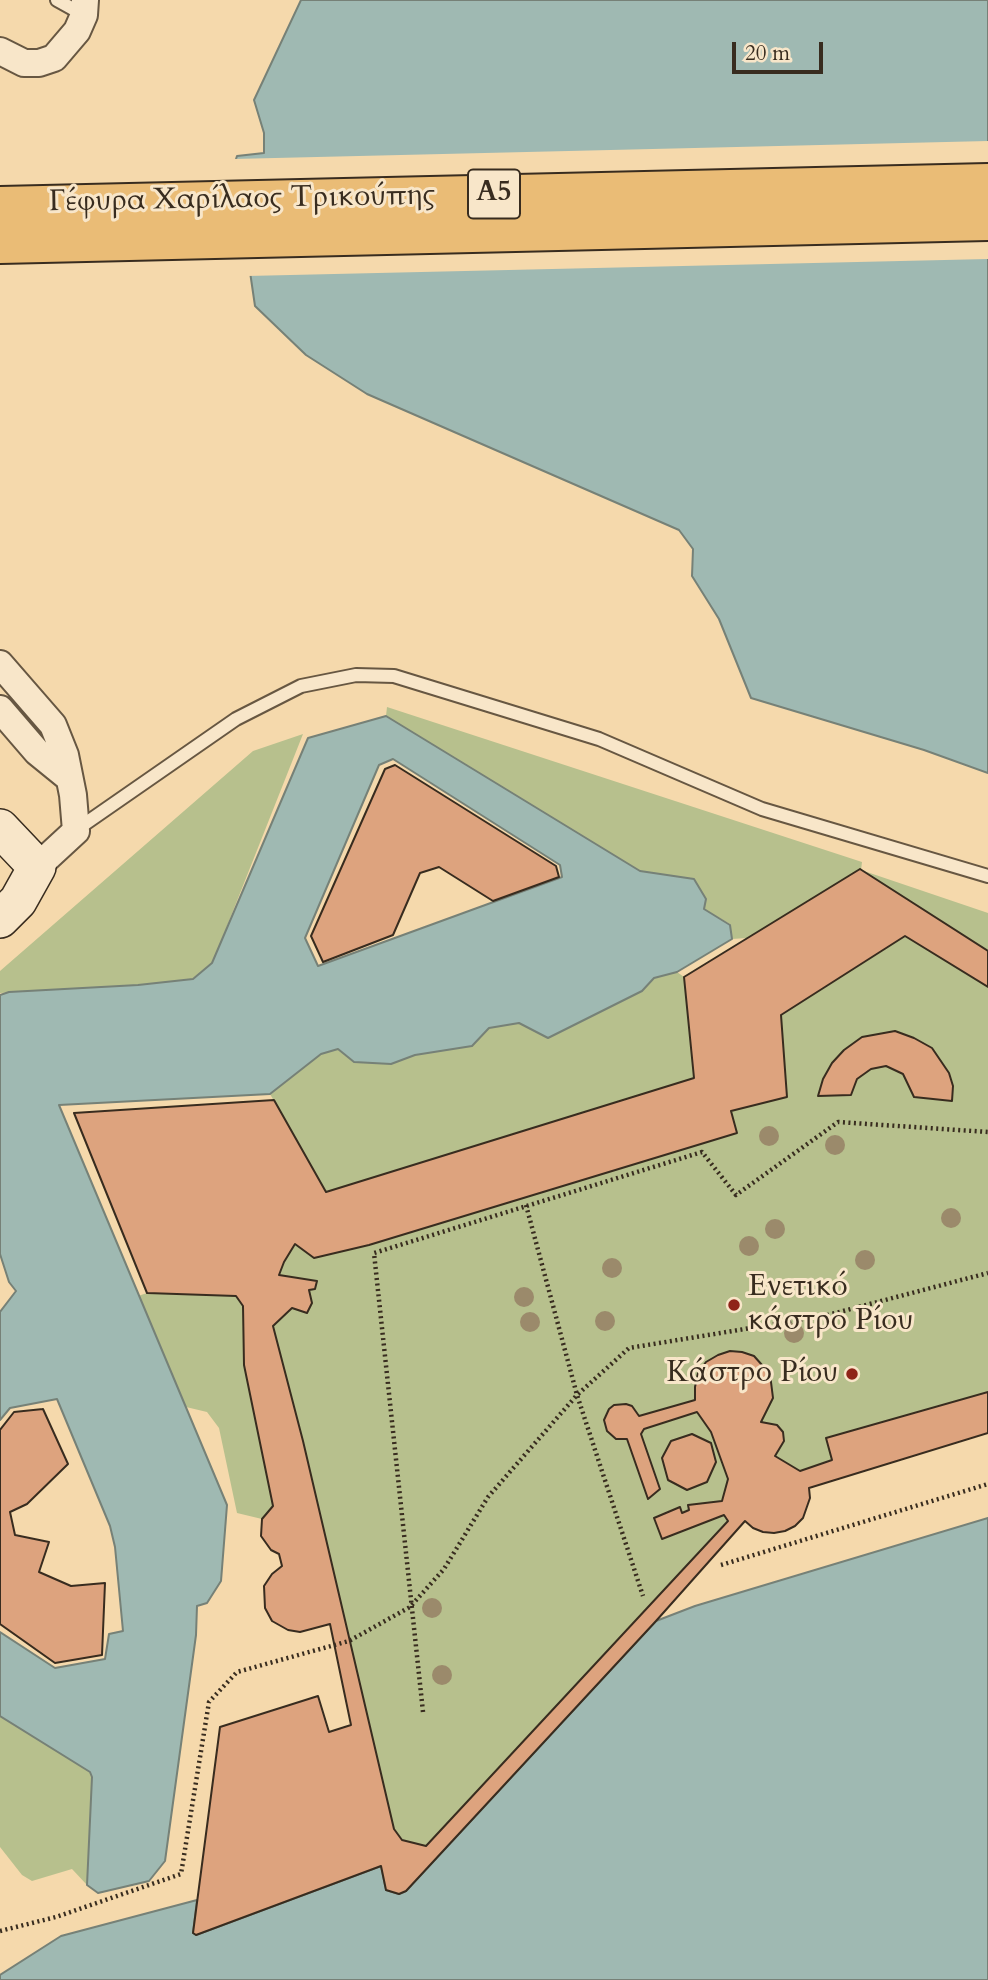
<!DOCTYPE html>
<html>
<head>
<meta charset="utf-8">
<style>
	body { margin:0 }
	#map { position:relative; width:988px; height:1980px; overflow:hidden; background:#f5d9ac; font-family:Cardo,serif }
	canvas { display:block }
	.scale { position:absolute; left:732px; top:42px; width:91px; height:32px; box-sizing:border-box; border:4px solid #382c1f; border-top:0; padding-left:9px; font-size:21px; line-height:24px; white-space:nowrap; color:#382c1f; -webkit-text-stroke:5px #f8e6c9; paint-order:stroke }
</style>
</head>
<body>
<div id="map">
<canvas width="988" height="1980"></canvas>
<div class="scale">20 m</div>
</div>
<script>
const g = document.querySelector('canvas').getContext('2d');
g.lineJoin = 'round';
function fillPath(path, color) { g.fillStyle = color; g.fill(path, 'evenodd'); }
const toPath = rows => new Path2D(rows.map(r => 'M' + r).join(''));
function stroke(path, color, width, dash) { g.strokeStyle = color; g.lineWidth = width; g.lineCap = dash ? 'butt' : 'round'; g.setLineDash(dash || []); g.stroke(path); }
function write(font, color, halo, rows, align = 'center') {
  g.font = font + ' Cardo,serif'; g.lineWidth = 6; g.setLineDash([]); g.textBaseline = 'middle'; g.strokeStyle = halo; g.fillStyle = color; for (const [text, x, y, turn = 0] of rows) {
    g.save(); g.translate(x, y); g.rotate((+turn || 0) * Math.PI / 180); g.textAlign = isNaN(turn) ? turn : align; if (halo) g.strokeText(text, 0, 0); g.fillText(text, 0, 0); g.restore();
  }
}
fillPath(toPath([
	[387,707,862,862,861,870,988,913,988,951,860,870,747,938,732,939,730,924,704,909,694,879,640,871,386,716],
	[303,734,212,964,192,979,138,985,0,993,0,971,253,751],
	[898,918,988,973,988,1420,790,1485,743,1514,414,1864,380,1842,264,1322,282,1234,714,1125,773,1007],
	[677,972,684,977,694,1078,326,1192,270,1094,321,1054,338,1049,391,1064,415,1055,472,1046,489,1028,519,1023,642,991,654,978],
	[147,1293,236,1296,243,1306,244,1365,273,1506,262,1519,237,1513,219,1428,207,1412,186,1407,138,1296],
	[0,1716,90,1772,92,1777,87,1885,72,1869,32,1881,22,1875,0,1847]
]), '#b7c08d');
const water = toPath([
	[301,0,988,0,988,773,924,750,751,698,719,619,692,576,693,549,679,530,367,394,306,355,255,306,249,265,229,180,237,156,264,153,264,133,254,100,301,0],
	[386,716,640,871,694,879,706,899,704,909,730,925,732,939,677,972,654,978,642,991,548,1038,519,1023,489,1028,472,1046,415,1055,391,1064,354,1062,338,1049,321,1054,270,1094,59,1105,227,1505,221,1581,207,1603,197,1606,196,1635,165,1861,149,1881,98,1893,87,1885,92,1777,90,1772,0,1716,0,1632,55,1668,105,1659,109,1634,123,1631,115,1547,110,1526,57,1399,10,1408,0,1420,0,1312,16,1291,9,1282,0,1254,0,995,9,992,138,985,193,979,212,963,308,738,386,716],
	[393,759,560,865,562,877,318,966,305,938,379,765,393,759],
	[988,1518,988,1980,0,1980,0,1975,61,1936,197,1900,193,1933,196,1935,381,1866,386,1890,399,1894,406,1891,656,1621,695,1606,988,1518]
]);
fillPath(water, '#9fb9b2');
stroke(water, '#768177', 2);
fillPath(toPath([
	[988,141,988,259,247,276,225,180,233,159]
]), '#f5d9ac');
const building = toPath([
	[395,765,556,866,559,877,493,901,439,867,420,873,393,935,323,962,311,936,385,769,395,765],
	[860,869,988,951,988,987,905,936,781,1015,787,1097,731,1111,737,1133,369,1245,314,1258,295,1244,284,1262,279,1275,317,1281,315,1289,309,1290,312,1303,307,1313,292,1308,273,1326,303,1441,394,1829,402,1840,426,1846,728,1521,724,1515,662,1539,654,1518,680,1507,682,1513,689,1510,688,1505,722,1501,728,1479,711,1432,697,1412,644,1429,641,1434,660,1489,648,1499,627,1439,616,1439,607,1431,604,1420,609,1409,614,1405,626,1404,632,1406,639,1416,695,1400,695,1387,698,1373,706,1362,718,1355,730,1351,742,1352,754,1356,770,1374,773,1398,761,1422,777,1425,783,1432,784,1441,775,1456,800,1471,832,1460,826,1438,988,1392,988,1433,809,1488,810,1498,803,1518,795,1526,785,1531,774,1533,763,1532,753,1528,745,1521,656,1621,406,1891,399,1894,386,1890,381,1866,196,1935,193,1933,220,1727,318,1696,329,1732,351,1725,330,1624,300,1632,288,1630,272,1621,265,1608,264,1586,272,1574,282,1566,279,1554,271,1550,261,1536,262,1519,273,1506,244,1365,243,1306,236,1296,147,1293,74,1113,274,1100,326,1192,694,1078,684,977,860,869],
	[895,1031,914,1038,932,1048,949,1073,953,1086,952,1101,914,1097,903,1074,886,1066,871,1069,857,1079,851,1095,818,1096,823,1079,832,1063,844,1050,862,1037,895,1031],
	[43,1409,68,1464,27,1504,10,1512,15,1535,49,1542,39,1572,71,1586,105,1583,102,1655,55,1663,0,1624,0,1430,14,1412,43,1409],
	[692,1434,711,1443,716,1462,707,1482,687,1490,668,1480,662,1458,671,1441,692,1434]
]);
fillPath(building, '#dda37e');
stroke(building, '#382c1f', 2);
const lane = toPath([
	[57,0,84,15],
	[76,830,236,719,301,686,356,675,394,676,599,739,762,809,988,876]
]);
const street = toPath([
	[0,51,24,63,39,63,54,58,77,31,84,15,85,0],
	[0,664,53,725,65,755,73,795,76,831,37,867],
	[0,709,37,752,69,778]
]);
const secondary = toPath([
	[0,828,37,867,18,901,0,919]
]);
const highway = toPath([
	[0,206,988,183],
	[0,244,988,221]
]);
stroke(lane, '#675742', 16);
stroke(street, '#675742', 30);
stroke(secondary, '#382c1f', 40);
stroke(highway, '#382c1f', 42);
stroke(toPath([
	[526,1205,577,1395,643,1596],
	[721,1565,988,1484],
	[423,1712,374,1253,702,1152,736,1195,838,1122,988,1132],
	[0,1931,56,1917,181,1874,209,1702,237,1672,349,1641,410,1607,444,1569,488,1497,577,1395,629,1348,824,1316,988,1273]
]), '#382c1f', 4.5, [2, 3.5]);
stroke(lane, '#f8e6c9', 12);
stroke(street, '#f8e6c9', 26);
stroke(secondary, '#f8e6c9', 37);
stroke(highway, '#eabc76', 38);
g.fillStyle = '#9b8a6b';
for (const [x, y] of [
	[769,1136],
	[835,1145],
	[951,1218],
	[775,1229],
	[749,1246],
	[865,1260],
	[612,1268],
	[524,1297],
	[605,1321],
	[530,1322],
	[794,1333],
	[432,1608],
	[442,1675]
]) { g.beginPath(); g.arc(x, y, 10, 0, 2 * Math.PI); g.fill(); }
for (const [x, y, r, color] of [
	[734,1305,7,"#8f2418"],
	[852,1374,7,"#8f2418"]
]) { const dot = new Path2D(); dot.arc(x, y, r, 0, 2 * Math.PI); g.fillStyle = color; g.fill(dot); stroke(dot, '#f8e6c9', 2.5); }
for (const [x, y, w] of [
	[494,194,52]
]) { const box = new Path2D(); box.roundRect(x - w / 2, y - 24.5, w, 49, 5); g.fillStyle = '#f8e6c9'; g.fill(box); stroke(box, '#382c1f', 2); }
write('bold 28px', '#382c1f', null, [
	["Α5",494,194]
]);
write('30px', '#382c1f', '#f8e6c9', [
	["Γέφυρα Χαρίλαος Τρικούπης",242,200,-1]
]);
write('30px', '#382c1f', '#f8e6c9', [
	["Ενετικό",748,1288],
	["κάστρο Ρίου",748,1322],
	["Κάστρο Ρίου",838,1374,"right"]
], 'left');
</script>
</body>
</html>
